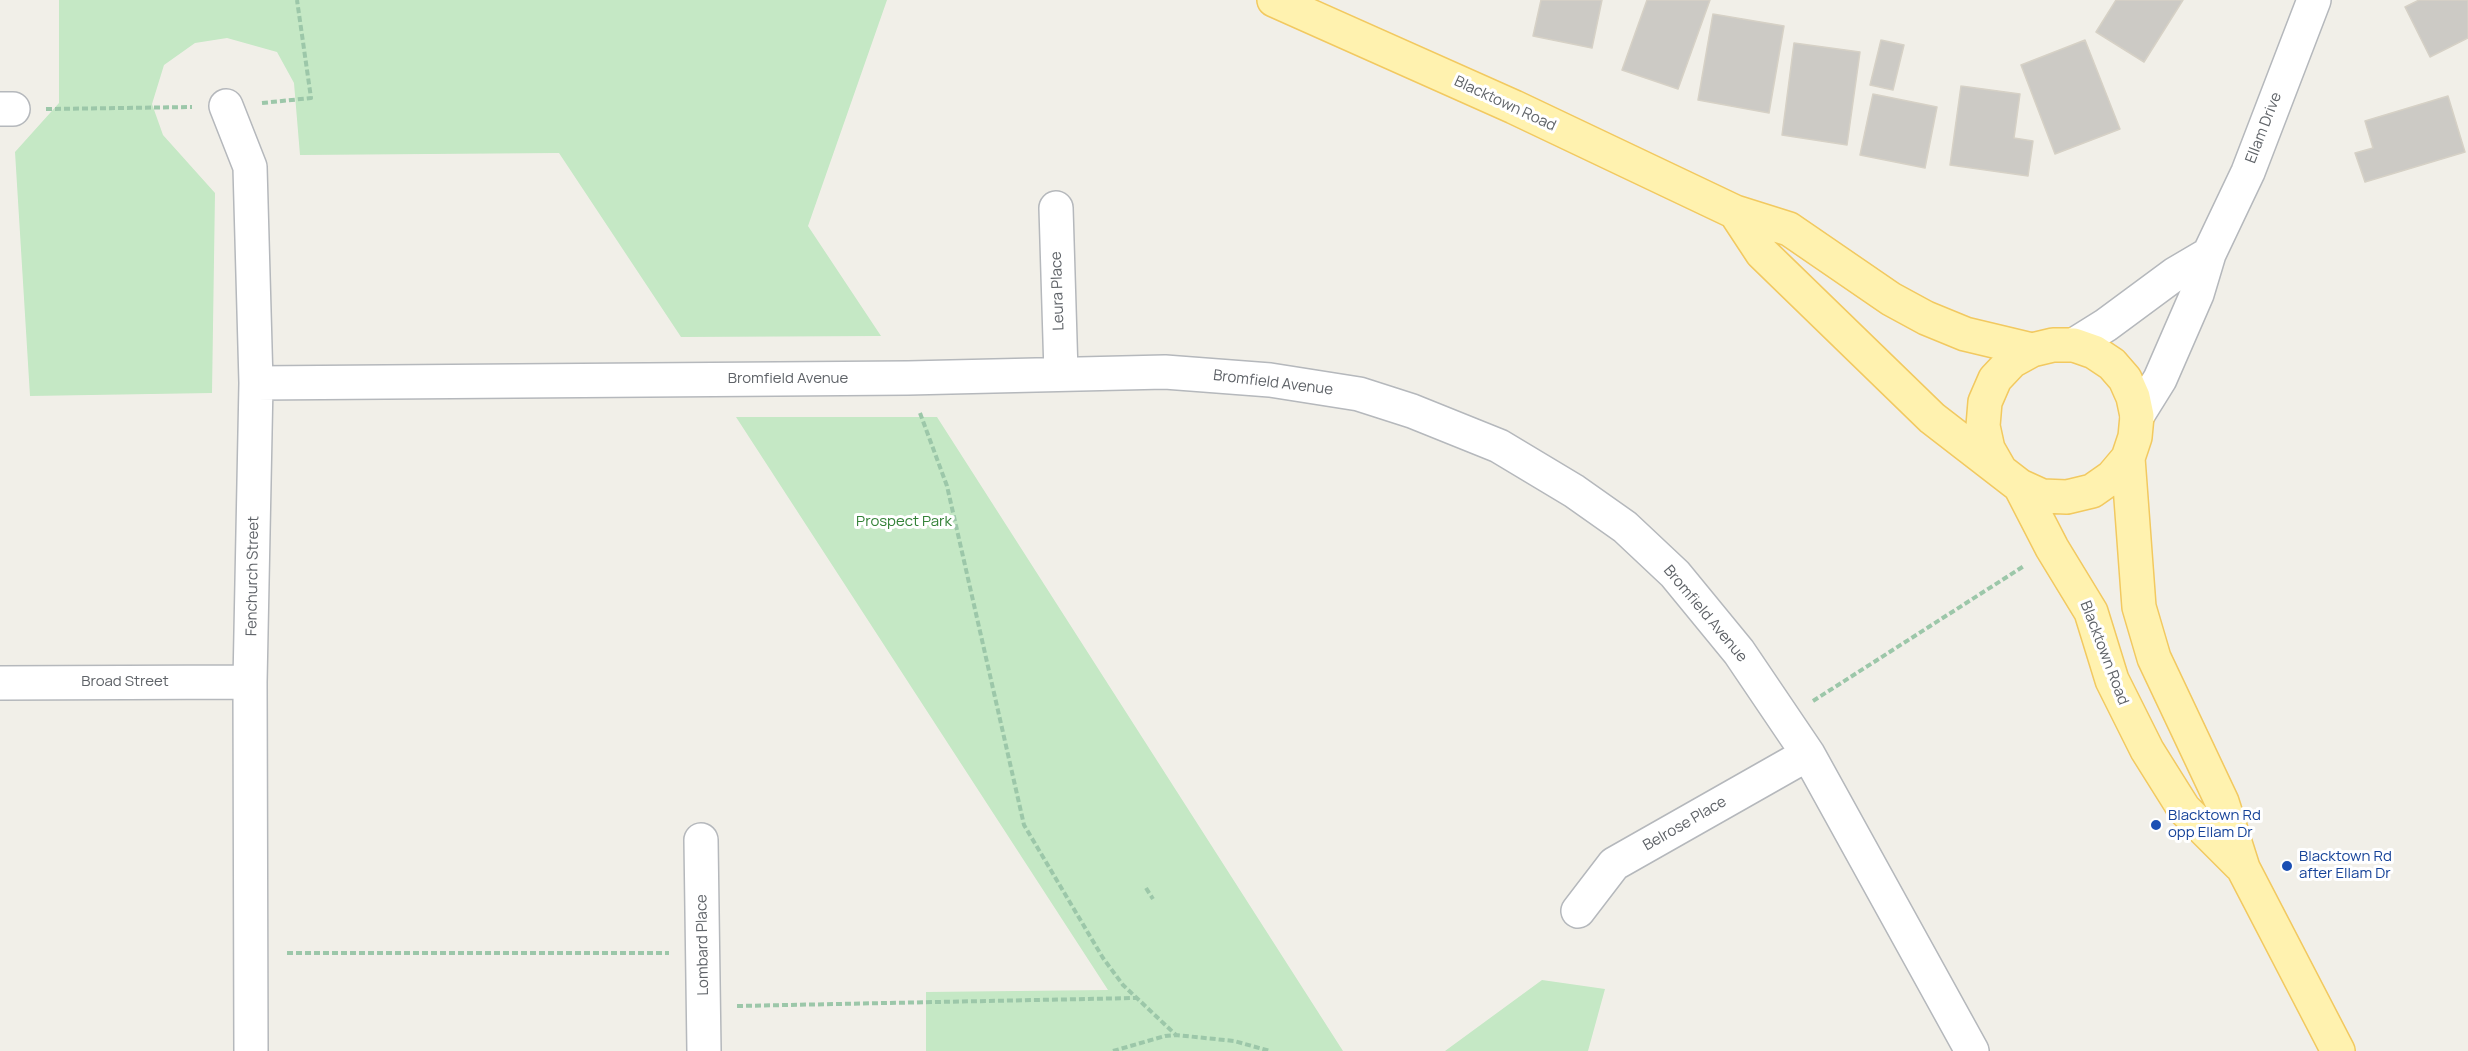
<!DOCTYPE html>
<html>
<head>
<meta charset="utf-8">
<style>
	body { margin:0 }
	canvas { display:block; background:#f1efe8 }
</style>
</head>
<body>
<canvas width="2468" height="1051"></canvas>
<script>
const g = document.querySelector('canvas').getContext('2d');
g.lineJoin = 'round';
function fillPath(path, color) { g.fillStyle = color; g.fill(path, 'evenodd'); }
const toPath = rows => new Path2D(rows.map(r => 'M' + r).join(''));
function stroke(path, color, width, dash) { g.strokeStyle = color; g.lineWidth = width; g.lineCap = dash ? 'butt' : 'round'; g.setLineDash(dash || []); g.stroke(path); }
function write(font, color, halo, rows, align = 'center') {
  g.font = font + ' Manrope,sans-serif'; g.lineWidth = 6; g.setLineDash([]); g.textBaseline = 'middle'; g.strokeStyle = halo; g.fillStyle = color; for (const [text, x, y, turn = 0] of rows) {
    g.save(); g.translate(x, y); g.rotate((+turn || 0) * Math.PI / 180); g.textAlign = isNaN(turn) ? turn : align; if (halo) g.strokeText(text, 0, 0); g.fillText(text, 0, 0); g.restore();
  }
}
fillPath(toPath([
	[59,0,887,0,808,226,881,336,681,337,559,153,300,155,294,83,277,52,227,38,195,43,164,65,152,104,163,135,215,193,212,393,30,396,15,152,59,103],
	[736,417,937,417,1343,1051,926,1051,926,992,1108,990],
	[1542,980,1605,989,1588,1051,1445,1051]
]), '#c5e8c5');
const building = toPath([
	[1541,0,1602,0,1592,48,1533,36,1541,0],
	[1647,0,1710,0,1678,89,1622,70,1647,0],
	[2116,0,2183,0,2144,62,2096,32,2116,0],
	[2419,0,2468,0,2468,38,2430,57,2405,7,2419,0],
	[1713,14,1784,26,1769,113,1698,100,1713,14],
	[1881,40,1904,45,1893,90,1870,85,1881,40],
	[2085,40,2120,129,2055,154,2021,65,2085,40],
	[1794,43,1860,52,1847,145,1782,135,1794,43],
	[1961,86,2020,94,2014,138,2033,141,2028,176,1950,165,1961,86],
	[1873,94,1937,107,1925,168,1860,155,1873,94],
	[2448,96,2465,152,2365,182,2355,153,2373,148,2365,121,2448,96]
]);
fillPath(building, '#cccac5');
stroke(building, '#d6d1c6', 1.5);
const minor = toPath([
	[226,106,250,167,256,383,250,682,251,1051],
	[0,109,13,109],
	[1056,208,1061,373],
	[2074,345,2106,325,2175,274,2209,254],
	[256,383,908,378,1165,372,1270,380,1359,394,1412,411,1499,446,1574,491,1625,527,1675,574,1739,652,1808,754,1972,1051],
	[2137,416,2160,379,2197,294,2209,254,2248,172,2314,0],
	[0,683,250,682],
	[701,840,704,1051],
	[1578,911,1614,864,1808,754]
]);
const major = toPath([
	[1274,0,1514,107,1735,212,1789,229,1891,299,1926,318,1965,334,2032,350],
	[1735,212,1762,253,1932,418,2020,486,2042,496,2067,497,2092,491,2112,477,2128,458,2135,437,2137,416,2133,397,2125,379,2112,364,2094,352,2074,345,2053,345,2032,350,2012,361,1995,379,1985,402,1983,426,1988,449,2000,470],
	[2128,458,2139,607,2154,658,2222,802,2243,868,2338,1051],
	[2020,486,2052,548,2091,612,2112,680,2147,750,2184,809,2240,865]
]);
stroke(minor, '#b5b8bc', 36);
stroke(major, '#f2c960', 36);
stroke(toPath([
	[262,103,311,98,297,0],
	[46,109,192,107],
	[920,413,947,486,1024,825,1103,958,1123,985,1176,1035],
	[1813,701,2024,566],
	[1146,888,1153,899],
	[287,953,669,953],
	[737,1006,1136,998],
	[1113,1051,1165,1036,1176,1035,1234,1041,1270,1051]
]), '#9cc7a9', 4, [6, 3]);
stroke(minor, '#fff', 33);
stroke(major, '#fff2af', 33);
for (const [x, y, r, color] of [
	[2156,825,6,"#1a4fb4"],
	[2287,866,6,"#1a4fb4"]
]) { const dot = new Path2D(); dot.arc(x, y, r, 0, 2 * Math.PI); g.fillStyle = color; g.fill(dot); stroke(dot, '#fff', 2); }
write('15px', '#5f6368', '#fff', [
	["Blacktown Road",1505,104,25],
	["Ellam Drive",2264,128,-69],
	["Leura Place",1058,291,-92],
	["Bromfield Avenue",788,379],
	["Bromfield Avenue",1273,383,7],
	["Fenchurch Street",253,576,-89],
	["Bromfield Avenue",1705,614,50],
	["Blacktown Road",2104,653,69],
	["Broad Street",125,682],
	["Belrose Place",1685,824,-30],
	["Lombard Place",703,945,-91]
]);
write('15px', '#348238', '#fff', [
	["Prospect Park",904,522]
]);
write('15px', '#164399', '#fff', [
	["Blacktown Rd",2168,816],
	["opp Ellam Dr",2168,833],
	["Blacktown Rd",2299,857],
	["after Ellam Dr",2299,874]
], 'left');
</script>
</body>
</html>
